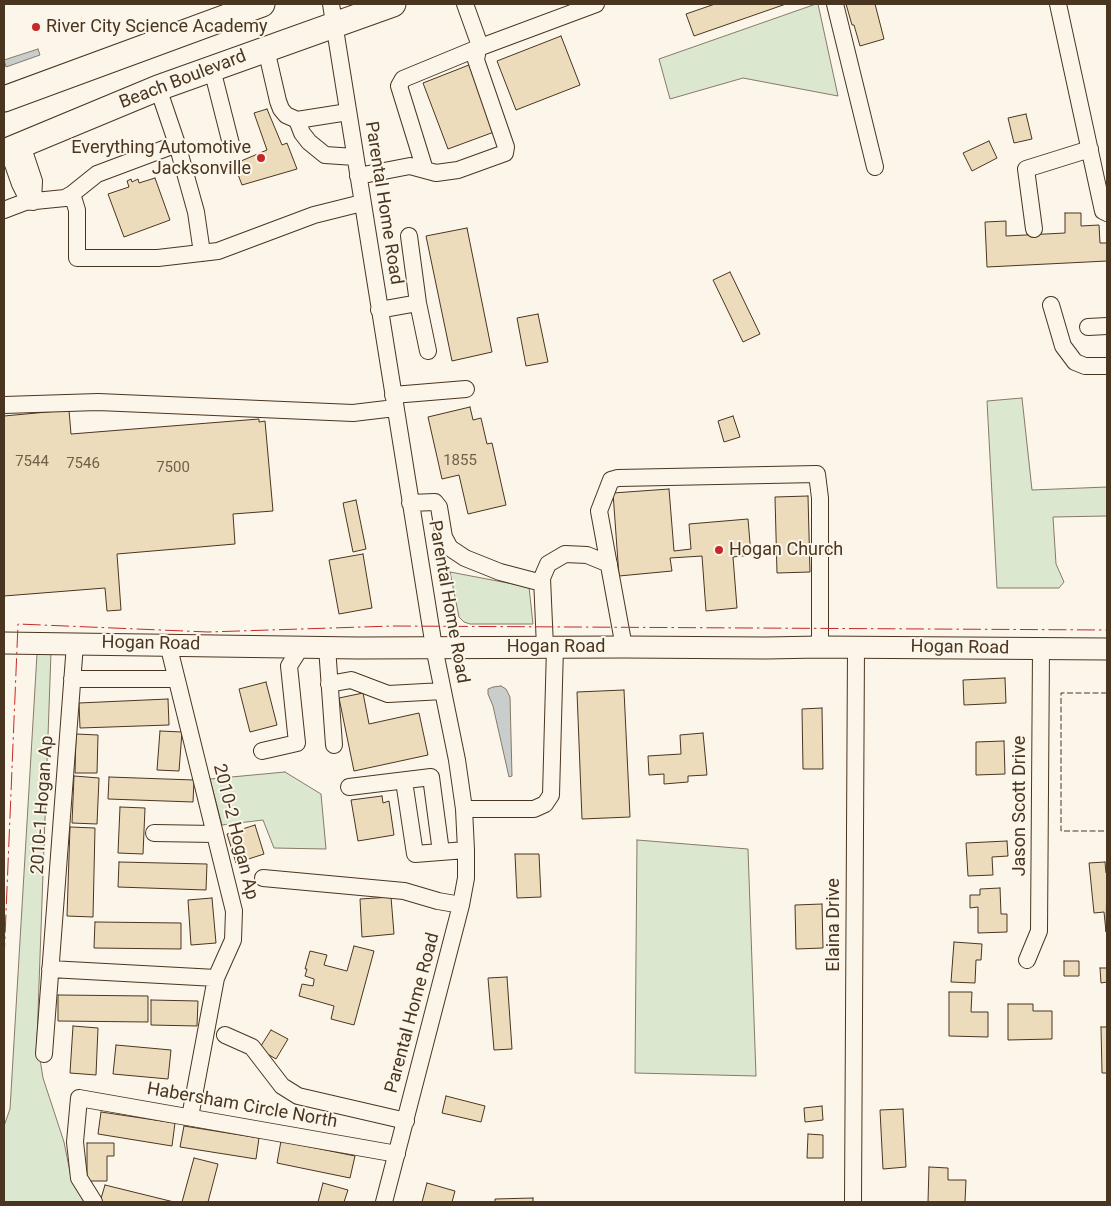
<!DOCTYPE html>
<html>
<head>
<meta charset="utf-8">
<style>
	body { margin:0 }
	#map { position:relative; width:1111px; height:1206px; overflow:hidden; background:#fbf6e9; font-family:Roboto,sans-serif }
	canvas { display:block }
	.frame { position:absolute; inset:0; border:5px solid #4a3520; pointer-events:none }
</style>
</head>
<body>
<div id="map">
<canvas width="1111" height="1206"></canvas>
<div class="frame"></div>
</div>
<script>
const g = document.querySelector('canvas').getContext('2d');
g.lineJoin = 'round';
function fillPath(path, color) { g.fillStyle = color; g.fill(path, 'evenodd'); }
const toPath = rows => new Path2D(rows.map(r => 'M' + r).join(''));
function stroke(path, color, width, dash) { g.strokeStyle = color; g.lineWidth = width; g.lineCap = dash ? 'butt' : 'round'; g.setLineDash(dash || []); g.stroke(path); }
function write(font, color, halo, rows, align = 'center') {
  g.font = font + ' Roboto,sans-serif'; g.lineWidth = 4; g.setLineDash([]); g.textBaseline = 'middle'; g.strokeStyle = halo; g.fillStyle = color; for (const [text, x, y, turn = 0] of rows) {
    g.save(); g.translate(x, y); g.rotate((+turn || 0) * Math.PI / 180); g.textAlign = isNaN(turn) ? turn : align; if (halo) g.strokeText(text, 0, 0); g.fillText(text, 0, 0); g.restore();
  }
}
const green = toPath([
	[816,4,818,4,838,96,743,78,670,99,659,59,816,4],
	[1022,398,1032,490,1107,487,1107,516,1053,517,1056,564,1064,582,1059,588,997,588,987,401,1022,398],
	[450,572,529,587,533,624,470,624,464,622,459,617,450,572],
	[51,653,37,1040,43,1078,64,1142,71,1177,84,1202,4,1202,4,1126,10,1109,37,654,51,653],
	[285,772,321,794,326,849,274,848,263,820,222,825,210,779,285,772],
	[637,840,748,849,756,1076,635,1073,637,840]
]);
fillPath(green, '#dce7d0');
stroke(green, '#887966', 1);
const water = toPath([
	[38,49,40,55,6,67,4,60,38,49],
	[501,686,506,689,510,697,512,776,509,777,493,706,488,694,488,689,493,687,501,686]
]);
fillPath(water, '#c9cecd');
stroke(water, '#887966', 1);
const building = toPath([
	[715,4,786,4,694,36,686,14,715,4],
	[846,4,875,4,884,39,860,46,854,25,852,25,846,4],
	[561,36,580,85,516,110,497,61,561,36],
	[469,65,494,132,448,149,423,83,469,65],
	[267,109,282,145,287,143,297,169,242,185,234,164,267,150,254,113,267,109],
	[1026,114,1032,139,1014,143,1008,118,1026,114],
	[989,141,997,158,972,171,963,153,989,141],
	[155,178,170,220,124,237,108,194,129,187,127,181,131,179,132,182,138,179,139,183,155,178],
	[1065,213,1081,213,1081,226,1099,225,1100,243,1107,243,1107,261,987,267,985,222,1006,221,1006,236,1065,233,1065,213],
	[467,228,492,352,452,361,426,236,467,228],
	[730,272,760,334,743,342,713,280,730,272],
	[538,314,548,362,526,366,517,318,538,314],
	[470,407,473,420,481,418,487,444,492,443,506,505,468,514,459,475,442,479,428,417,470,407],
	[69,410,71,434,259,419,259,422,265,421,273,511,233,514,235,544,117,554,121,610,107,611,105,588,4,596,4,416,69,410],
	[733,416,740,437,724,442,718,421,733,416],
	[669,489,674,551,691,549,689,524,748,519,751,555,733,557,737,608,706,611,702,556,670,558,672,571,619,576,613,493,669,489],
	[808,496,810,572,777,573,775,497,808,496],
	[356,500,366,549,353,552,343,503,356,500],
	[363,554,372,608,339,614,329,560,363,554],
	[1005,678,1006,703,964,705,963,680,1005,678],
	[266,682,277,725,250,732,239,689,266,682],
	[624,690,630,817,582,819,577,692,624,690],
	[363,693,369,724,419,713,428,755,354,771,339,698,363,693],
	[168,699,169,725,80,728,79,703,168,699],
	[822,708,823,769,803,769,802,709,822,708],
	[160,731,182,732,179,771,157,770,160,731],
	[703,733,707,775,688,776,688,782,664,784,664,774,649,775,648,756,681,754,680,735,703,733],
	[76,734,98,735,97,773,75,773,76,734],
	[1004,741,1005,774,976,775,976,742,1004,741],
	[74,776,99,778,97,824,72,823,74,776],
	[109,777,194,780,193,802,108,799,109,777],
	[382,796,383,803,389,801,394,835,358,841,351,800,382,796],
	[120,807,145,808,143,854,118,853,120,807],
	[255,825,264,854,236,863,227,834,255,825],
	[70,827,95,828,93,917,67,916,70,827],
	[1007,841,1008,856,992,857,993,875,968,876,966,843,1007,841],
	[515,854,539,854,541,897,517,898,515,854],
	[119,862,207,864,206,890,118,887,119,862],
	[1105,862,1106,873,1107,872,1106,932,1104,912,1094,913,1089,863,1105,862],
	[1000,888,1001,914,1007,914,1007,932,978,933,978,907,970,908,970,895,980,895,980,889,1000,888],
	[391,897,394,934,362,937,360,899,391,897],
	[212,898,216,943,191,945,188,900,212,898],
	[822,904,823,948,796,949,795,905,822,904],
	[95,922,181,923,181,949,94,948,95,922],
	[954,942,982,944,981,960,976,960,975,983,951,982,954,942],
	[354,946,374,951,354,1025,331,1019,334,1006,299,996,302,984,313,986,314,981,314,979,305,976,307,969,305,969,310,951,327,955,324,965,347,971,354,946],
	[1064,961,1079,961,1079,976,1064,976,1064,961],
	[1100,968,1107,968,1107,986,1107,982,1101,983,1100,968],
	[507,977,512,1049,494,1050,488,978,507,977],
	[949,992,972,992,971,1012,988,1012,988,1037,949,1036,949,992],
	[58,995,148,996,148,1022,58,1021,58,995],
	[151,1000,198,1001,197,1026,151,1025,151,1000],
	[1008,1004,1033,1004,1033,1011,1052,1011,1052,1039,1008,1040,1008,1004],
	[73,1026,98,1028,96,1075,70,1073,73,1026],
	[1101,1027,1107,1027,1107,1073,1102,1073,1101,1027],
	[271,1030,288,1039,276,1059,259,1049,271,1030],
	[116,1045,171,1050,168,1079,113,1074,116,1045],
	[446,1096,485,1106,481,1122,442,1113,446,1096],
	[822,1106,823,1120,805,1122,804,1108,822,1106],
	[903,1109,906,1167,883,1169,880,1110,903,1109],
	[101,1112,175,1123,172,1146,98,1134,101,1112],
	[184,1126,259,1138,256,1159,180,1147,184,1126],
	[808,1134,823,1135,823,1158,807,1158,808,1134],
	[281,1141,355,1156,350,1178,277,1163,281,1141],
	[87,1143,114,1143,114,1156,107,1156,107,1181,87,1181,87,1143],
	[194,1158,218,1164,208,1202,182,1202,194,1158],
	[929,1167,948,1168,948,1180,966,1180,965,1202,928,1202,929,1167],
	[323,1183,348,1190,344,1202,318,1202,323,1183],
	[427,1183,455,1191,452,1202,422,1202,427,1183],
	[105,1185,174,1202,100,1202,105,1185],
	[533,1198,533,1202,495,1202,495,1199,533,1198]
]);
fillPath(building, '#ecdcbc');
stroke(building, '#4a3520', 1);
const minor = toPath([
	[331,4,434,647,457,760,464,809,466,850,466,878,461,905,384,1202],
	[835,4,875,167],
	[1058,4,1103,211,1107,213],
	[266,49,278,101,281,109,286,115,297,120,348,112],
	[212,69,231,144],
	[158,88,177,144,196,212,202,253],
	[297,120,302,133,309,142,325,155,355,157],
	[22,145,34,181,33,202],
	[8,150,20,184,25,194,33,202],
	[425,170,399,86,403,79,478,48,596,4],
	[358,176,410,166,436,173,458,170,505,153,506,147,476,60,479,43,465,4],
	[72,194,77,210,77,258,158,258,218,251,314,215,362,203],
	[4,210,25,202,65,198,72,194,97,174,177,144],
	[1034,229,1026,169,1090,149],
	[418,303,428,351],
	[1051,305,1063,346,1075,362,1085,366,1107,366],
	[379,310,418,303,409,236],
	[1088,327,1107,326],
	[393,395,466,389],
	[4,405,98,402,353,413,395,408],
	[410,503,435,502,439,507,444,537,450,548,465,558,500,572,542,583],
	[168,644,234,911,233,940,216,978,190,1117],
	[327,647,334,745],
	[545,647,542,578,548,564,565,554,587,555,609,564],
	[624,647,599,511,611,480,618,478,817,474,820,498,820,647],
	[72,679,176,679],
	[329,684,351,680,388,694,443,691],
	[262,751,297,743,289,666,301,647],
	[404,781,415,854,466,850],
	[349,787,431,777,441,852],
	[464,809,534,809,545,804,551,795,555,647],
	[154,833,214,834],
	[263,878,404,891,438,901,461,905],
	[1027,960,1039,931,1041,650],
	[50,969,216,978],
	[225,1035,252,1047,282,1086,298,1096,406,1121],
	[44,1054,75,644],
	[94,1202,79,1178,75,1142,79,1098,397,1154],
	[853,1202,856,647]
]);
const major = toPath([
	[4,643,358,648,624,647,766,648,820,647,1107,649]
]);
const highway = toPath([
	[4,99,262,4],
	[4,152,158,88,393,4]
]);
stroke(minor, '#4a3520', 18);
stroke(major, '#4a3520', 23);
stroke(highway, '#4a3520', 27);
stroke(minor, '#fbf6e9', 16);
stroke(major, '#fbf6e9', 21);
stroke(highway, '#fbf6e9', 25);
stroke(toPath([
	[1107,693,1061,693,1061,831,1107,831]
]), '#4a3520', 1, [6, 2.5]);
stroke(toPath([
	[4,961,18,624,208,632,393,626,1107,630]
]), '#c62828', 1, [18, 4, 2.5, 4]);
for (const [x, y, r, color] of [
	[36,27,5,"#c62828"],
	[261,158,5,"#c62828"],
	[719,550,5,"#c62828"]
]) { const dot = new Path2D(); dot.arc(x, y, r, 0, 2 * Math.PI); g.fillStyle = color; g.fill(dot); stroke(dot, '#fbf6e9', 2); }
write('15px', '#725f47', null, [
	["1855",460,461],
	["7544",32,462],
	["7546",83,464],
	["7500",173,468]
]);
write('18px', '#4a3520', '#fbf6e9', [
	["River City Science Academy",46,27],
	["Everything Automotive",251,148,"right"],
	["Jacksonville",251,169,"right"],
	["Hogan Church",729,550]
], 'left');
write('18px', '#4a3520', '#fbf6e9', [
	["Beach Boulevard",183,80,-21],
	["Parental Home Road",383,203,81],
	["Parental Home Road",448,602,80],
	["Hogan Road",151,644,1],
	["Hogan Road",556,647],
	["Hogan Road",960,648,1],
	["2010-1 Hogan Ap",43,805,-86],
	["Jason Scott Drive",1020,806,-90],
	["2010-2 Hogan Ap",235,832,76],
	["Elaina Drive",834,925,-90],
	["Parental Home Road",413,1013,-75],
	["Habersham Circle North",242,1106,10]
]);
</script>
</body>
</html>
